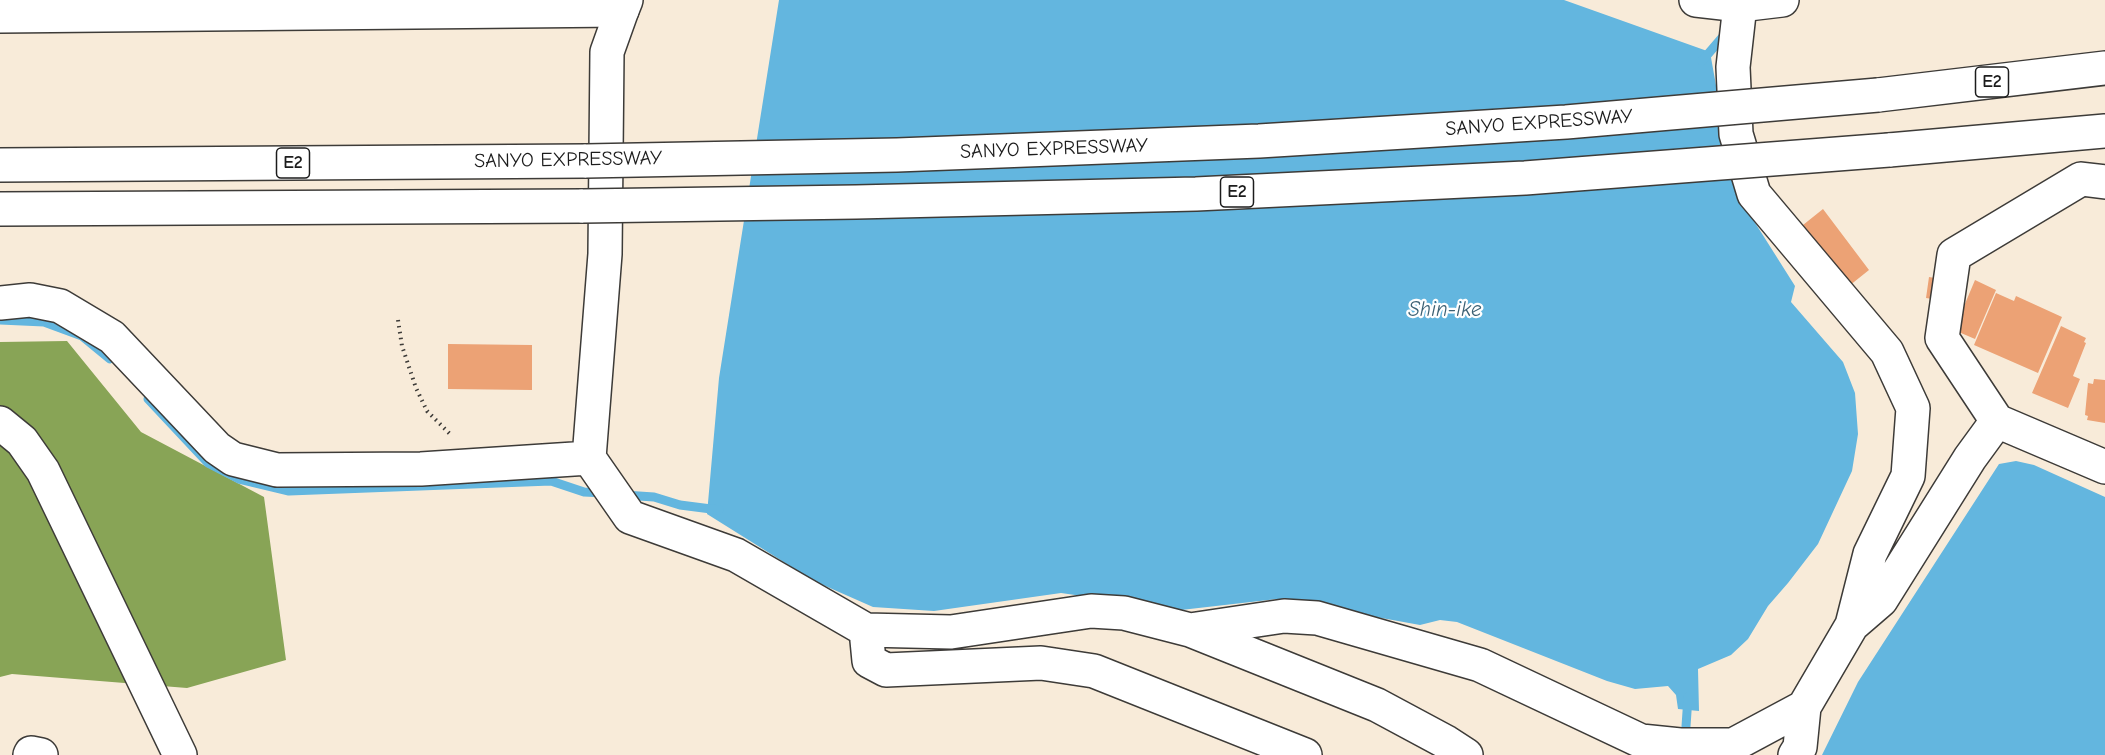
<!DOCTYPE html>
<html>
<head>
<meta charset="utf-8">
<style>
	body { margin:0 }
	canvas { display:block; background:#f8ebd9 }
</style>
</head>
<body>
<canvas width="2105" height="755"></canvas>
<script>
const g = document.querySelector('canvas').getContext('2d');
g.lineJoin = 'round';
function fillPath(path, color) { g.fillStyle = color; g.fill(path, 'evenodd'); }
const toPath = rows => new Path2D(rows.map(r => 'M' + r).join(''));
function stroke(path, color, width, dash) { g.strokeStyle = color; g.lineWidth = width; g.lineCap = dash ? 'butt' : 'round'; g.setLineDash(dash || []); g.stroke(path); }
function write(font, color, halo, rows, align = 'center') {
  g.font = font + ' "Comic Neue",sans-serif'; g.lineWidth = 4.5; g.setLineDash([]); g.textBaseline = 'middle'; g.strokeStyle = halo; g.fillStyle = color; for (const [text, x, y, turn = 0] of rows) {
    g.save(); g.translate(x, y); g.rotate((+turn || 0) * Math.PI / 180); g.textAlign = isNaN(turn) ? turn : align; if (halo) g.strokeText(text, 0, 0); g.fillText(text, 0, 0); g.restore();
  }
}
fillPath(toPath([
	[67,341,141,432,264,497,286,660,187,688,12,674,0,677,0,342]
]), '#88a456');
fillPath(toPath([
	[779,0,1564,0,1710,52,1735,191,1795,286,1791,302,1843,362,1855,393,1858,434,1852,471,1818,544,1788,583,1768,606,1748,639,1731,655,1698,669,1699,711,1678,709,1676,695,1668,686,1635,689,1607,681,1457,622,1440,620,1420,625,1277,599,1181,610,1061,593,934,611,873,607,814,581,707,514,719,378],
	[2016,461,2034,465,2105,497,2105,755,1822,755,1858,682,1999,464]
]), '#63b6df');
stroke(toPath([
	[1702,61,1726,33],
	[0,320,44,322,82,336,110,359],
	[148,399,208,463,239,479,289,491,551,481,584,492,604,493],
	[624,495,654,497,680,505,719,510],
	[1685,741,1688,697]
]), '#63b6df', 9);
fillPath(toPath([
	[1823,209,1869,270,1849,286,1803,225],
	[1929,277,1941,279,1939,300,1926,298],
	[1975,280,1996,290,1975,339,1954,330],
	[1996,293,2014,301,2016,296,2062,317,2038,373,1974,345],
	[2061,326,2086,338,2084,342,2086,343,2073,376,2080,379,2068,408,2032,393],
	[448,344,532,345,532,390,448,389],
	[2094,379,2105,380,2105,423,2087,420,2088,416,2085,415,2088,383,2093,384]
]), '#eca275');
const street = toPath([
	[2105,182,2081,179,1954,255,1942,338,1997,421,2105,467],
	[0,303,30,300,60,306,112,337,217,448,233,459,277,470,421,469,589,458,630,517,736,555,866,630,951,632,1091,611,1124,613,1190,630,1377,705,1446,742,1466,755],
	[0,423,22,441,43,471,180,755],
	[589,458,605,254,607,52,622,10],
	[1852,625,1881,600,1970,458,1997,421],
	[866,630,869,661,886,670,1041,663,1094,671,1305,755],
	[1190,630,1284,616,1317,618,1480,665,1641,741,1680,745,1733,745,1804,707,1852,625,1870,554,1908,476,1913,408,1887,352,1754,194,1736,134,1733,67,1740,5],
	[30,755,31,753,41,755],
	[1795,755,1800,747,1804,707]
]);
const secondary = toPath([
	[1696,0,1740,5,1782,0],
	[0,16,622,10,626,0]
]);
const highway = toPath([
	[1878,95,2105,68],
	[1889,150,2105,131],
	[0,165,586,161],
	[0,209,583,206]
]);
stroke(street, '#3d3b38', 36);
stroke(secondary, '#3d3b38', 36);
stroke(highway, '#3d3b38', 36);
stroke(toPath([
	[398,320,402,346,416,388,427,411,450,434]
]), '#3d3b38', 4, [1.5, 4.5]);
stroke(street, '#fff', 33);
stroke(secondary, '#fff', 33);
stroke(highway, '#fff', 33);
const highwayBridge = toPath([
	[586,161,897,155,1259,141,1566,122,1878,95],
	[583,206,856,202,1196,194,1525,178,1889,150]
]);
stroke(highwayBridge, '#3d3b38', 36, []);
stroke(highwayBridge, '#fff', 33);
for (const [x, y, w] of [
	[1992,82,33],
	[293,163,33],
	[1237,192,33]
]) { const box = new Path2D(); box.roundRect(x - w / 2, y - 15, w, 30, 4.5); g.fillStyle = '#fff'; g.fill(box); stroke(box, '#1c1c1c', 1.5); }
write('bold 18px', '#1c1c1c', null, [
	["E2",1992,82],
	["E2",293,163],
	["E2",1237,192]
]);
write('20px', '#1c1c1c', '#fff', [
	["SANYO EXPRESSWAY",1539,123,-4],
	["SANYO EXPRESSWAY",1054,149,-2],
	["SANYO EXPRESSWAY",568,160,-1]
]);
write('italic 21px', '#3c6174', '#fff', [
	["Shin-ike",1445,310]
]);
</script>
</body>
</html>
